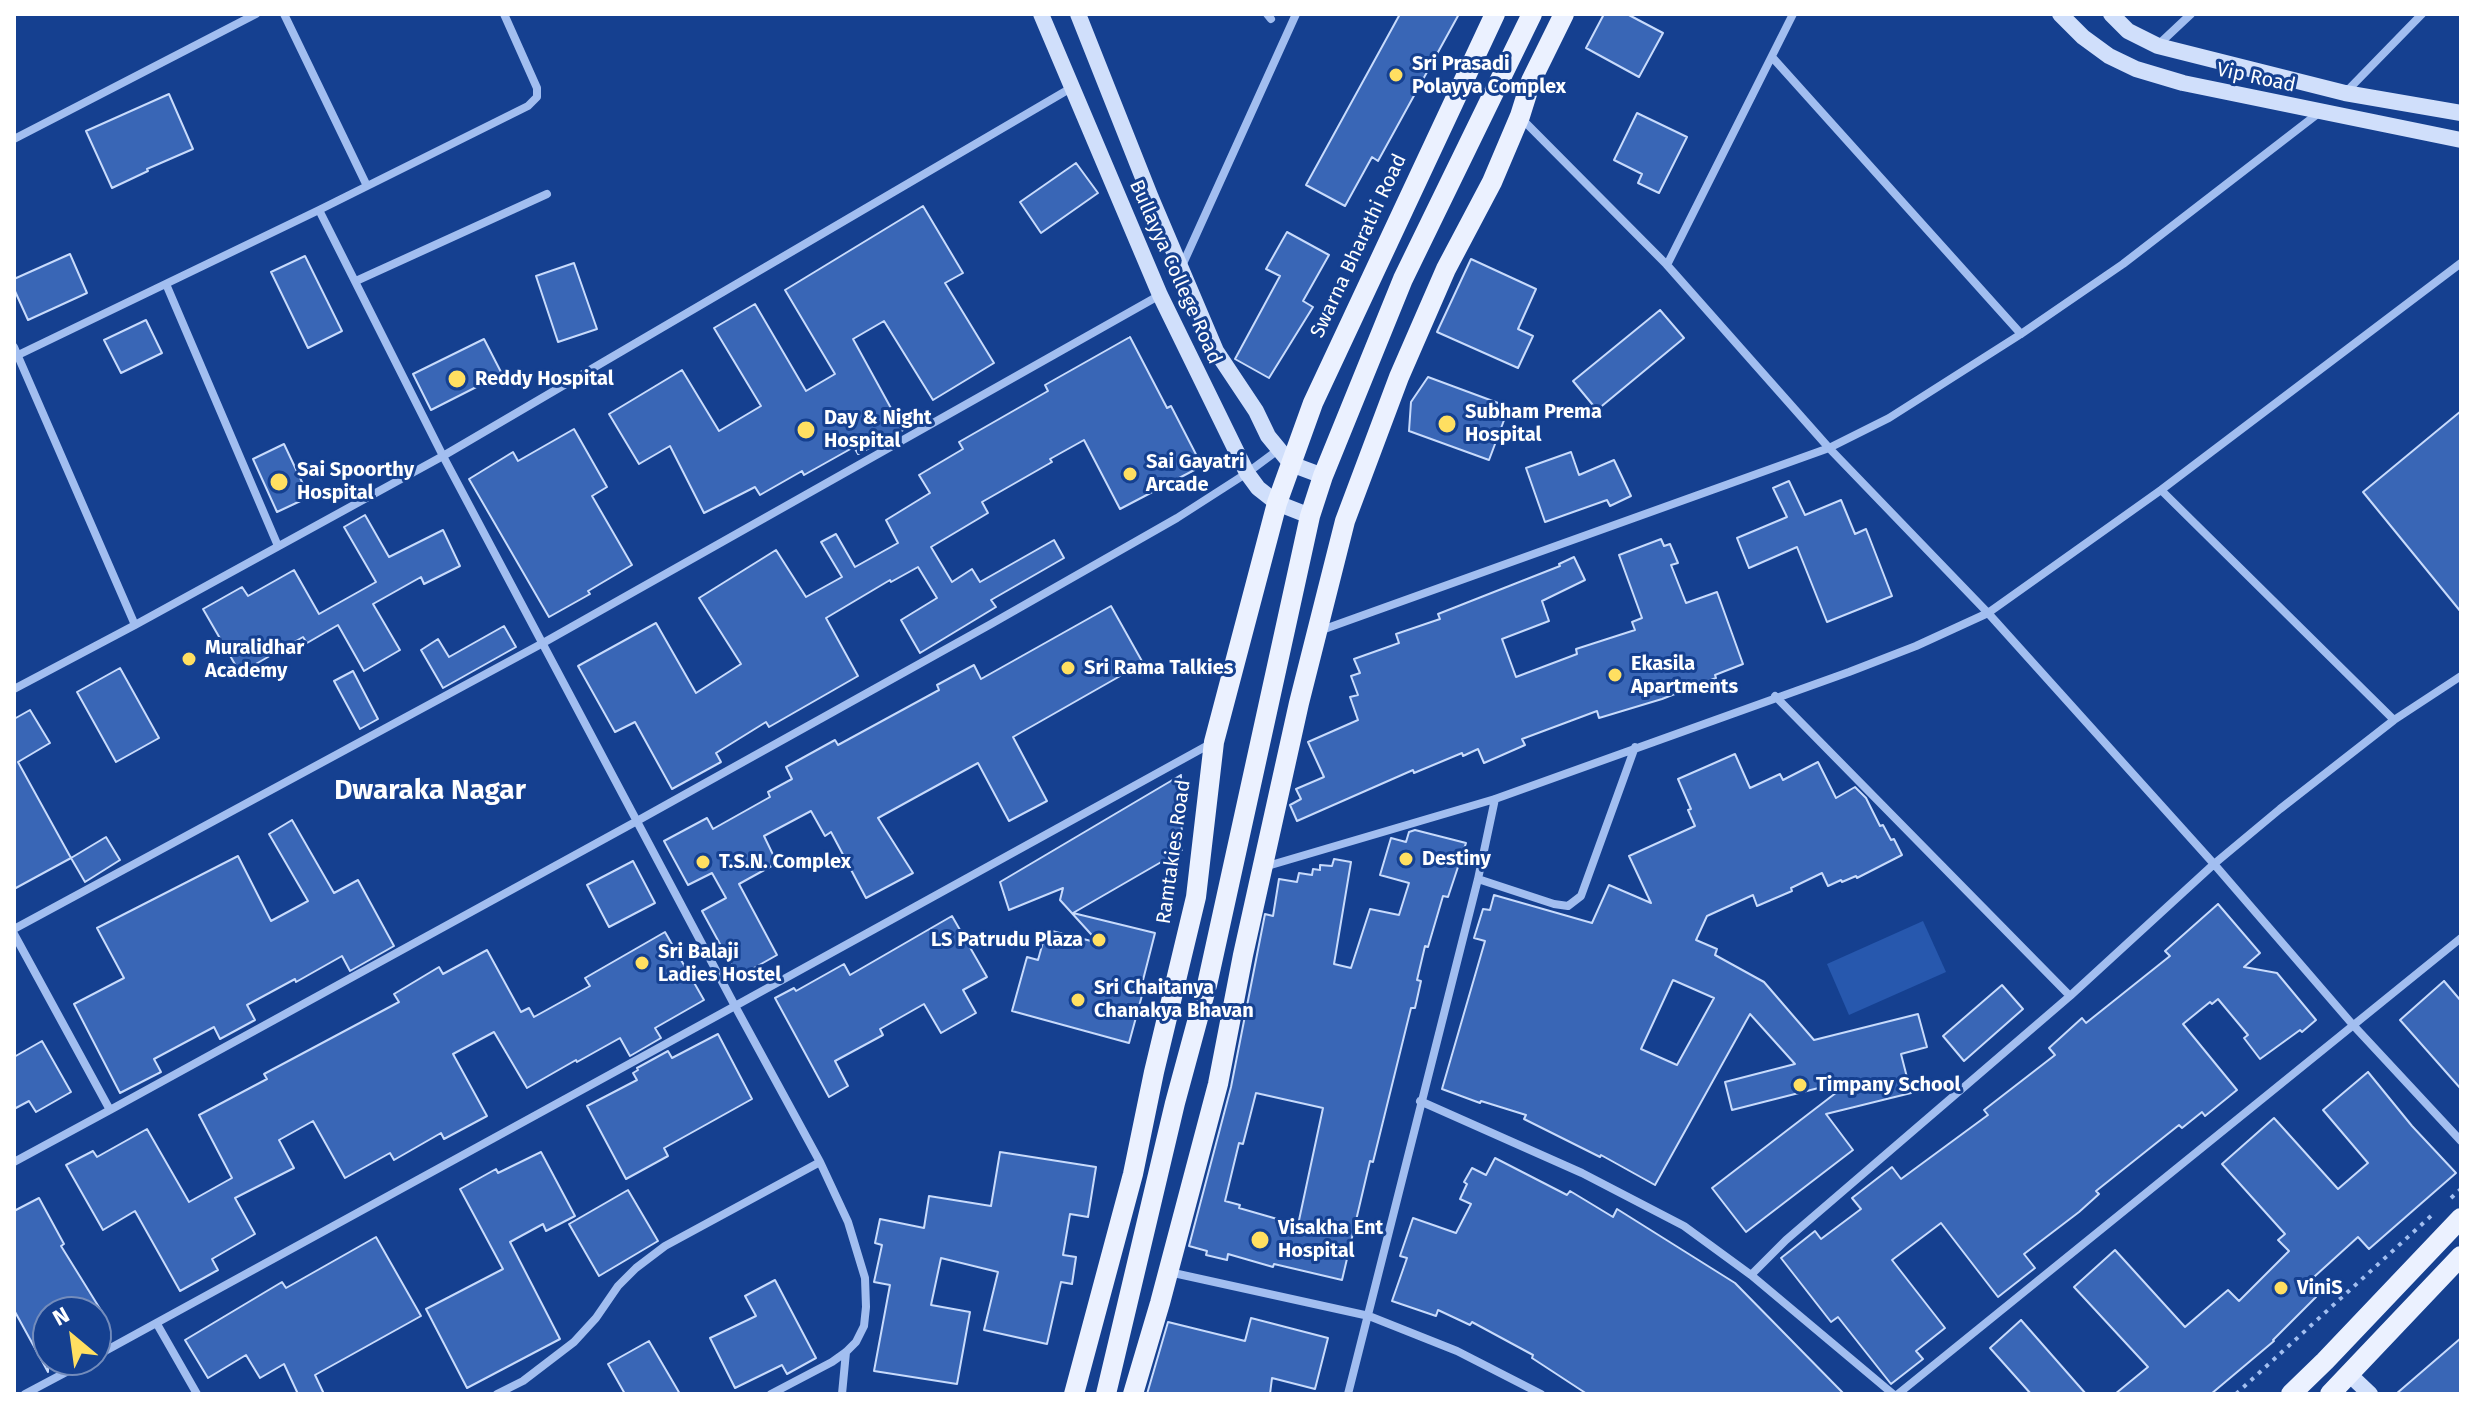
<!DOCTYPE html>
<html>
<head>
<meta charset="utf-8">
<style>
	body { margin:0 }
	#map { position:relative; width:2475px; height:1408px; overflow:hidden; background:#154090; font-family:"Fira Sans",sans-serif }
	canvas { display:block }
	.frame { position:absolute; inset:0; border:16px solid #fff; pointer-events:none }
	.north { position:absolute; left:32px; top:1296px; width:80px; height:80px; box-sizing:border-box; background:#154090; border:2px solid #738cbc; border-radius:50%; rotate:331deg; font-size:22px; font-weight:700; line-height:32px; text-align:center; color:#fff }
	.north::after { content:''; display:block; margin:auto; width:28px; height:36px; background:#ffdf61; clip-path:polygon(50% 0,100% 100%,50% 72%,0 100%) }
</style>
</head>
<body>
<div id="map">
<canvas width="2475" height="1408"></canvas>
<div class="frame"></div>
<div class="north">N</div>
</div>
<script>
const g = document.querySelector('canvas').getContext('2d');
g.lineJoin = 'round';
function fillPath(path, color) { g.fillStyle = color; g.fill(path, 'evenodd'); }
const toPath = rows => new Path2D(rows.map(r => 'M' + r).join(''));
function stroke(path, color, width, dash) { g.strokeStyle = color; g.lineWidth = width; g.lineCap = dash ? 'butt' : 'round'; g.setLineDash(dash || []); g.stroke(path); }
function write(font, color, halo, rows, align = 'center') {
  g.font = font + ' "Fira Sans",sans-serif'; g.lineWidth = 6; g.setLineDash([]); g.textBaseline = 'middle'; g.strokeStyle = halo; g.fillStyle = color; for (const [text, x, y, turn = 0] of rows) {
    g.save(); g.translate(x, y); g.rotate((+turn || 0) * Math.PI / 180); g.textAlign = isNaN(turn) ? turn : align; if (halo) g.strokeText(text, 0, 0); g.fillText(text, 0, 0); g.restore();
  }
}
fillPath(toPath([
	[1923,921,1946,972,1849,1015,1827,964]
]), '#2758ae');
const building = toPath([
	[1400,14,1459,14,1378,161,1372,157,1345,206,1306,185,1400,14],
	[1604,14,1627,14,1663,33,1639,77,1586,48,1604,14],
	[169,94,193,149,147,169,148,171,112,188,86,131,169,94],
	[1637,113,1687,137,1659,193,1638,183,1642,174,1614,160,1637,113],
	[1076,163,1098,193,1041,233,1020,202,1076,163],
	[923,206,963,273,945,283,994,363,933,400,884,321,853,339,903,430,858,454,854,447,804,475,802,471,760,495,755,487,704,513,670,446,639,464,609,414,682,370,719,431,761,406,714,328,755,304,806,391,835,374,785,290,923,206],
	[1287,232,1329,255,1303,301,1313,307,1269,378,1235,359,1280,276,1266,269,1287,232],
	[70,254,87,293,28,320,14,289,14,279,70,254],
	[305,256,342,331,308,348,271,272,305,256],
	[1471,259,1536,289,1518,329,1533,336,1518,368,1437,332,1471,259],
	[574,263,597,329,558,342,536,276,574,263],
	[1660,310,1684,338,1597,410,1573,381,1660,310],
	[146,320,162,353,121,373,104,340,146,320],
	[1130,337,1167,408,1171,406,1202,466,1120,509,1084,440,1050,459,1052,462,982,502,988,513,931,547,952,582,972,569,980,582,1054,540,1064,558,991,600,996,607,920,653,901,620,937,598,918,567,891,582,890,580,826,618,858,676,769,727,766,722,716,753,721,762,672,789,635,722,615,732,578,666,656,623,696,693,741,664,699,598,776,550,806,597,842,577,821,542,836,534,855,567,898,543,886,520,930,493,919,475,963,449,959,442,1048,391,1045,385,1130,337],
	[484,339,502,374,431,410,413,374,484,339],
	[1428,377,1509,407,1489,460,1409,431,1411,402,1428,377],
	[2461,411,2461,612,2363,492,2461,411],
	[574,429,607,487,592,496,632,565,588,591,590,594,549,617,469,479,513,452,518,461,574,429],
	[284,444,309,497,277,512,253,459,284,444],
	[1571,452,1579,475,1614,460,1631,496,1610,506,1607,500,1545,522,1526,468,1571,452],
	[1789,481,1805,515,1841,500,1855,534,1866,529,1892,596,1827,622,1797,547,1749,568,1737,538,1787,517,1773,488,1789,481],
	[365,515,389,557,443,530,460,566,424,584,421,577,373,604,400,650,364,671,338,625,307,643,303,637,240,673,203,609,242,587,248,596,294,570,319,614,376,582,344,527,365,515],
	[1661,539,1664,546,1670,544,1678,563,1671,565,1686,603,1717,592,1743,664,1715,675,1716,678,1662,699,1599,718,1597,711,1522,739,1525,745,1484,763,1478,749,1463,756,1462,753,1414,773,1413,770,1297,821,1290,805,1301,799,1296,789,1324,777,1308,742,1358,720,1350,697,1358,695,1351,676,1360,673,1354,659,1399,643,1396,634,1440,619,1438,614,1560,566,1559,564,1574,557,1585,580,1542,601,1549,621,1502,639,1516,677,1577,654,1576,649,1635,630,1632,622,1642,618,1619,555,1661,539],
	[1111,606,1143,663,1013,737,1047,801,1009,821,978,763,878,818,913,873,866,898,831,832,825,836,811,811,764,836,777,863,739,884,777,955,738,977,702,911,726,898,712,873,688,885,664,841,707,818,713,829,770,797,768,792,792,779,786,767,835,740,838,745,939,690,937,685,974,665,981,679,1111,606],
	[504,626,516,647,443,688,421,650,438,639,449,657,504,626],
	[120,668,159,738,116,762,77,692,120,668],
	[353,671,378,719,360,729,334,681,353,671],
	[30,710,50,743,18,762,71,858,14,889,14,719,30,710],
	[1735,754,1750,788,1780,774,1783,780,1818,762,1836,798,1855,787,1866,798,1880,826,1883,825,1891,840,1894,839,1902,855,1857,878,1856,876,1842,882,1841,880,1828,886,1822,873,1791,888,1792,891,1757,906,1753,895,1707,916,1696,940,1717,949,1715,955,1764,982,1814,1040,1918,1014,1927,1047,1901,1054,1911,1093,1826,1114,1853,1150,1746,1232,1712,1188,1854,1079,1732,1110,1725,1082,1795,1064,1750,1014,1655,1185,1601,1155,1600,1157,1524,1119,1526,1115,1481,1101,1480,1103,1442,1089,1485,941,1474,938,1483,909,1490,910,1494,895,1592,923,1609,885,1651,903,1629,856,1695,826,1688,810,1691,809,1678,779,1735,754],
	[1673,980,1714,998,1677,1065,1641,1049,1673,980],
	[1181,775,1182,850,1073,913,1155,933,1141,988,1144,988,1129,1043,1012,1011,1027,957,1038,960,1045,935,1050,936,1052,931,1099,943,1060,900,1063,888,1009,910,1000,882,1181,775],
	[292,820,334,893,358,880,394,946,350,971,342,956,296,982,295,979,247,1005,255,1020,220,1039,214,1027,154,1059,161,1072,120,1093,74,1004,124,978,97,928,238,856,271,921,308,901,269,834,292,820],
	[1415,830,1466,843,1448,897,1443,896,1428,947,1425,946,1417,980,1421,981,1415,1008,1411,1008,1373,1162,1370,1161,1342,1280,1274,1264,1273,1267,1228,1254,1227,1260,1206,1255,1207,1251,1189,1246,1231,1087,1265,914,1273,916,1279,879,1297,882,1299,873,1312,875,1313,869,1320,870,1320,865,1332,866,1334,859,1351,862,1334,964,1351,968,1370,909,1399,915,1409,883,1380,875,1391,838,1406,842,1409,832,1415,830],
	[1256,1093,1323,1108,1298,1225,1239,1208,1240,1205,1225,1201,1239,1143,1243,1144,1256,1093],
	[106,837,120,860,85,882,71,858,106,837],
	[633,861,655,903,609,927,587,885,633,861],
	[2218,904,2260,953,2244,967,2277,973,2316,1020,2302,1032,2300,1030,2260,1059,2244,1038,2248,1035,2218,999,2212,1004,2210,1002,2183,1024,2237,1090,2205,1116,2202,1112,2182,1128,2179,1125,2096,1191,2099,1194,2079,1212,2024,1254,2035,1268,1998,1297,1941,1223,1892,1260,1945,1328,1916,1351,1923,1359,1891,1384,1838,1317,1831,1322,1781,1258,1815,1231,1821,1239,1861,1209,1852,1198,1892,1167,1901,1179,1988,1115,1984,1110,2055,1055,2049,1048,2082,1018,2086,1023,2170,956,2165,951,2218,904],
	[952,916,987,977,963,990,976,1013,941,1033,924,1004,880,1029,883,1035,835,1061,848,1086,829,1097,775,998,794,988,796,991,844,964,850,975,952,916],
	[665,932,704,1000,655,1028,661,1038,630,1056,620,1038,577,1062,576,1060,527,1088,494,1032,453,1054,487,1116,444,1139,441,1133,394,1160,390,1153,345,1178,313,1121,279,1140,294,1168,235,1198,255,1234,212,1259,218,1270,180,1291,135,1211,103,1230,66,1165,93,1151,97,1157,147,1129,189,1202,232,1178,199,1115,267,1079,264,1074,399,1002,394,994,439,967,443,974,487,950,521,1012,529,1008,534,1017,590,986,585,978,665,932],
	[2444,981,2461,1001,2461,1089,2400,1020,2444,981],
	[2002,985,2023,1009,1964,1061,1943,1036,2002,985],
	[718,1034,752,1099,664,1148,668,1156,626,1179,587,1106,637,1080,633,1073,638,1070,637,1068,668,1051,672,1058,718,1034],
	[42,1041,71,1092,36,1112,29,1101,14,1109,14,1057,42,1041],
	[2368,1072,2412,1126,2456,1173,2369,1249,2358,1237,2304,1286,2316,1297,2273,1340,2274,1341,2211,1394,2115,1394,2148,1367,2074,1287,2115,1250,2185,1327,2228,1290,2239,1301,2289,1251,2278,1240,2285,1234,2222,1164,2274,1118,2338,1189,2368,1163,2323,1110,2368,1072],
	[541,1152,575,1216,546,1231,543,1224,510,1242,560,1339,467,1388,426,1309,503,1269,460,1189,496,1169,498,1173,541,1152],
	[1000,1152,1096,1167,1088,1217,1070,1214,1063,1255,1076,1257,1072,1284,1061,1282,1047,1344,984,1330,998,1272,941,1258,931,1305,970,1312,957,1384,874,1371,890,1285,874,1282,882,1245,875,1243,880,1219,924,1228,929,1196,991,1206,1000,1152],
	[1495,1158,1567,1195,1570,1191,1613,1217,1617,1209,1735,1283,1844,1394,1587,1394,1532,1358,1533,1355,1472,1322,1470,1325,1438,1310,1436,1316,1392,1301,1407,1258,1400,1256,1413,1218,1456,1233,1471,1204,1460,1199,1467,1184,1464,1182,1472,1168,1486,1175,1495,1158],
	[628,1190,658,1241,599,1276,569,1224,628,1190],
	[39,1198,64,1244,61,1246,102,1312,48,1312,48,1372,14,1310,14,1211,39,1198],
	[376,1237,421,1316,315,1375,324,1394,298,1394,284,1364,260,1378,246,1355,208,1378,185,1340,282,1282,286,1288,376,1237],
	[775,1280,816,1358,787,1374,782,1365,735,1388,710,1338,756,1316,745,1296,775,1280],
	[1251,1318,1328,1338,1315,1389,1272,1378,1270,1394,1147,1394,1168,1322,1245,1341,1251,1318],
	[2021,1320,2086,1394,2031,1394,1990,1348,2021,1320],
	[2461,1338,2461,1394,2396,1394,2461,1338],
	[649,1341,680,1394,625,1394,608,1364,649,1341]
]);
fillPath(building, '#3966b6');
stroke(building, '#c8dbfc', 2);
stroke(toPath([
	[2451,1198,2461,1189],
	[2236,1394,2432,1215]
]), '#a2bef0', 4, [4, 6]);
stroke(toPath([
	[284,14,367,186],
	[1267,14,1271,19],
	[2158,45,2191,14],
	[1772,57,2021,334],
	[2346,92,2422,14],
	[1520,117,1667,265,1829,448,1988,613,2214,864,2353,1025,2461,1141],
	[14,139,256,14],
	[319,210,443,456,735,1006,1212,743],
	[1667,265,1793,14],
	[1181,268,1296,14],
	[356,281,547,194],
	[166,284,278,546],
	[14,347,135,625],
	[14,357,319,210,528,106,537,97,537,88,504,14],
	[2161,490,2394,720],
	[1319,631,1829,448,1889,418,2021,334,2123,264,2320,112],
	[14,689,135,625,443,456,1071,88],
	[1775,696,2070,996],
	[1264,867,1495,799,1849,672,1916,646,1988,613,2161,490,2461,263],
	[1478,879,1554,904,1568,906,1581,896,1635,747],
	[14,929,543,643,1160,295],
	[14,934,110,1110,637,821,991,624,1177,518,1247,473,1278,450],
	[1420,1101,1582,1173,1684,1226,1751,1275,1893,1394],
	[14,1162,110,1110],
	[1169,1272,1369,1316,1457,1351,1541,1394],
	[1751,1275,1786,1240,2070,996,2214,864,2280,809,2394,720,2461,676],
	[157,1324,197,1394],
	[96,1356,735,1006,820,1162,665,1246,636,1268,618,1286,596,1318,574,1342,523,1381,497,1394],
	[25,1394,89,1360],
	[771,1394,832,1362,846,1352,856,1342,864,1326,866,1307,865,1278,848,1222,820,1162],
	[842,1394,846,1352],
	[1348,1394,1478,879,1495,799],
	[1898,1394,2461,938]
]), '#a2bef0', 8);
stroke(toPath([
	[1041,14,1160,295,1247,473,1258,488,1277,503,1310,516],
	[1078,14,1151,198,1216,351,1256,411,1268,436,1291,464,1323,476],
	[2060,14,2083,37,2109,56,2136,69,2183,83,2461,140],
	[2111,14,2128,31,2158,46,2345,93,2461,113],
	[2350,1375,2370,1394]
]), '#d0dffb', 16);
stroke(toPath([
	[1074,1394,1133,1174,1154,1072,1196,897,1214,742,1277,503,1313,403,1495,14],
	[1106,1394,1175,1103,1207,985,1310,516,1323,476,1403,279,1532,14],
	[1133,1394,1160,1303,1218,1084,1243,955,1299,703,1345,521,1399,377,1446,269,1492,182,1520,116,1531,81,1564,14],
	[2291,1394,2325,1361,2461,1218],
	[2330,1394,2461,1256]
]), '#ebf1ff', 20);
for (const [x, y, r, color] of [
	[1396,75,8,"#ffdf61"],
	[457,379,10,"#ffdf61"],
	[1447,424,10,"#ffdf61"],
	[806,430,10,"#ffdf61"],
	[1130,474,8,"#ffdf61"],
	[279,482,10,"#ffdf61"],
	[189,659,8,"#ffdf61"],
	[1068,668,8,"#ffdf61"],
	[1615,675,8,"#ffdf61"],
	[1406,859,8,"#ffdf61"],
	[703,862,8,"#ffdf61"],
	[1099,940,8,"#ffdf61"],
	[642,963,8,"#ffdf61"],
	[1078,1000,8,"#ffdf61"],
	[1800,1085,8,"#ffdf61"],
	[1260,1240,10,"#ffdf61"],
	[2281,1288,8,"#ffdf61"]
]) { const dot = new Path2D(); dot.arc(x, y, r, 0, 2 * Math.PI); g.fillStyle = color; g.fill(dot); stroke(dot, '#154090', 3); }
write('bold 20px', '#fff', '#154090', [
	["Sri Prasadi",1412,64],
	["Polayya Complex",1412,87],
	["Reddy Hospital",475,379],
	["Subham Prema",1465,412],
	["Hospital",1465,435],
	["Day & Night",824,418],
	["Hospital",824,441],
	["Sai Gayatri",1146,462],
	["Arcade",1146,485],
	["Sai Spoorthy",297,470],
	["Hospital",297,493],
	["Muralidhar",205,648],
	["Academy",205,671],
	["Ekasila",1631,664],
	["Apartments",1631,687],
	["Sri Rama Talkies",1084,668],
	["Destiny",1422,859],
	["T.S.N. Complex",719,862],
	["LS Patrudu Plaza",1083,940,"right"],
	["Sri Balaji",658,952],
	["Ladies Hostel",658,975],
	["Sri Chaitanya",1094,988],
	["Chanakya Bhavan",1094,1011],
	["Timpany School",1816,1085],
	["Visakha Ent",1278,1228],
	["Hospital",1278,1251],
	["ViniS",2297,1288]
], 'left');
write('20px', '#fff', '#154090', [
	["Vip Road",2256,78,12],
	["Swarna Bharathi Road",1359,246,-65],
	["Bullayya College Road",1175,272,66],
	["Ramtakies Road",1174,852,-82]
]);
write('bold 28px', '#fff', '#154090', [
	["Dwaraka Nagar",430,791]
]);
</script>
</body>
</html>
